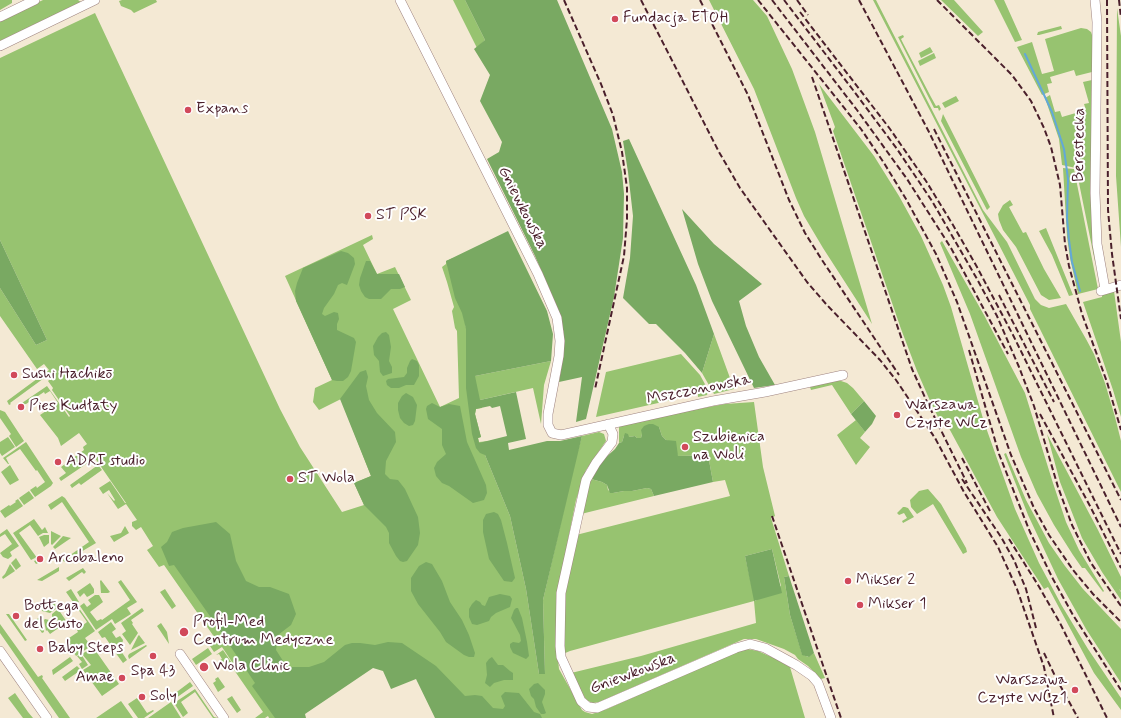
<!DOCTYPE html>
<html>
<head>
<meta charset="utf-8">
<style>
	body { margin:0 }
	canvas { display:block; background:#f4e9d4 }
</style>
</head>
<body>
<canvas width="1121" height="718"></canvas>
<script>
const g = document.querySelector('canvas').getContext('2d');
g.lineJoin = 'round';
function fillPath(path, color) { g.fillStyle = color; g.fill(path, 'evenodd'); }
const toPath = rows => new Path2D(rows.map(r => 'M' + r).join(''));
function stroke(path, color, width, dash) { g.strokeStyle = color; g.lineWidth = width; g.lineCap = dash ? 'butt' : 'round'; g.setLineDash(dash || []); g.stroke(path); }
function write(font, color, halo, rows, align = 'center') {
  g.font = font + ' Mynerve,sans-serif'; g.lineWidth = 4; g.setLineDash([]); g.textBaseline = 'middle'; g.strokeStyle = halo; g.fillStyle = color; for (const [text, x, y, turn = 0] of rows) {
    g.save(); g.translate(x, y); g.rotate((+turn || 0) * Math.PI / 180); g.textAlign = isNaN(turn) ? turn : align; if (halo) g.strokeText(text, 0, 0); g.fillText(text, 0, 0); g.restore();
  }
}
fillPath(toPath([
	[0,0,12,0,12,3,0,10],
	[43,0,78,0,81,2,0,41,0,20],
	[122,0,156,0,157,2,134,13,131,10,121,6,119,1],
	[453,0,465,0,485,40,477,48],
	[709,0,753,0,767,16,792,69,815,132,872,324,823,248,804,216,796,198,754,89],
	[873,0,876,0,983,210,1007,242,1035,299,1041,305,1049,308,1066,304,1086,339,1094,354,1105,383,1115,417,1121,441,1121,492,1030,309,1030,305],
	[941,0,954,0,983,32,978,36],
	[994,0,1004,0,1022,40,1015,42],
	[1117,8,1121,36,1121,247,1116,176],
	[95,13,280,409,300,447,342,512,364,505,354,483,371,476,341,399,319,410,313,402,315,388,332,380,285,276,372,235,373,239,363,245,377,274,395,267,411,300,393,309,440,407,459,398,457,331,455,328,452,311,454,307,447,282,442,267,446,264,446,261,453,258,475,376,551,361,544,385,541,424,533,388,480,400,482,408,476,409,475,414,481,437,478,438,479,442,489,441,485,455,510,516,526,589,539,674,545,674,543,600,575,461,582,436,599,432,604,434,606,441,586,470,576,500,562,570,557,607,556,640,559,669,582,710,585,712,592,714,607,709,731,654,747,649,758,651,776,659,790,667,805,718,447,718,430,684,377,659,294,718,269,718,268,716,265,718,255,718,263,712,232,667,234,665,222,647,214,652,210,646,217,641,164,565,159,567,147,550,153,546,141,527,136,530,132,526,132,522,137,520,126,504,118,509,107,493,114,501,115,500,109,490,103,494,99,488,110,481,125,503,126,503,95,458,61,481,59,478,66,473,61,467,84,450,83,447,87,444,79,433,61,446,58,438,40,415,58,403,50,391,45,394,44,392,26,404,25,404,20,407,19,405,47,386,69,417,70,416,52,390,53,388,48,381,53,376,51,373,10,403,11,404,9,405,7,401,49,370,44,364,37,369,0,316,0,288,36,345,47,340,0,240,0,58],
	[1061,26,1062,29,1039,35,1037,35,1038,32],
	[1081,28,1087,29,1091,32,1092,35,1092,72,1076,76,1074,70,1050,77,1052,83,1047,84,1049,92,1042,95,1017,47,1032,42,1042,74,1054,71,1045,39],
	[903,35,904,37,901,39,904,45,931,97,936,106,939,105,941,109,939,111,938,108,934,108,898,37],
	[930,47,933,52,921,58,919,53],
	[934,53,936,58,920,66,918,61],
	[1092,80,1091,193,1095,262,1076,168,1062,165,1059,139,1045,98,1050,95,1055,112,1060,111,1062,117,1086,110,1084,104,1089,103,1083,82],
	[819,84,874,156,899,196,921,236,943,285,951,307,984,422,1015,509,1039,563,1062,606,1088,649,1121,698,1121,710,1094,673,1048,587,1044,589,997,517,944,419,940,421,931,403,917,371,901,329,833,131,835,127],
	[956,96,959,101,945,108,942,103],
	[943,114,990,207,987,210,941,121],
	[1063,168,1074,169,1098,289,1078,294,1070,258,1067,237],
	[1010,200,1013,205,1009,207,1023,233,1026,232,1044,269,1061,298,1049,300,1041,295,1016,247,1003,230,999,220,998,214,1003,205],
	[1046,228,1073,295,1069,296,1052,255,1039,231],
	[942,241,984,315,1025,393,1052,480,1066,522,1079,550,1104,591,1103,592,1085,568,1082,568,1073,555,1054,525,1037,494,1021,457,970,314,940,243],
	[1114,291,1121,342,1121,417,1113,390,1083,302,1102,297,1102,294],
	[714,334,734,389,714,394,702,373],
	[681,354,700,375,706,386,708,392,707,395,698,397,698,394,596,417,606,372],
	[833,381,841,381,847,383,853,388,864,401,851,414,832,385,811,390,810,387],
	[754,402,763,467,775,516,771,518,789,576,784,577,790,615,802,654,808,657,814,653,825,678,821,679,808,666,798,659,795,655,784,649,756,639,744,639,599,702,593,703,588,701,585,698,571,673,641,656,756,623,754,601,570,651,563,654,564,599,576,535,730,496,725,480,713,482,708,455,678,456,671,442,666,440,662,436,659,427,642,434,641,438,637,438,635,436,629,437,624,436,622,442,619,443,619,427,621,425,703,408,725,404],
	[772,549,781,586,755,601,745,556],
	[0,410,5,412,24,441,16,447,9,436,11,434,0,418],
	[856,420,865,432,860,438,870,447,856,465,837,435],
	[1047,434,1098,530,1121,577,1121,591,1119,589,1121,592,1121,600,1102,572,1082,538,1060,482],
	[8,437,15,447,2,456,0,453,0,442],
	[26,442,53,483,51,486,35,497,30,490,36,486,37,488,45,482,37,470,36,471,20,449,6,458,9,464,8,464,3,458],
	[1006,453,1026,500,1049,543,1065,566,1083,589,1121,629,1121,683,1086,629,1058,579,1028,515,1004,454],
	[10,465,19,480,10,485,1,472],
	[98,465,102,470,81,485,79,483,72,488,70,485],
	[591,479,602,482,607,485,608,490,613,493,624,491,632,491,647,488,651,489,654,496,581,514],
	[928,489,941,504,966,548,967,552,963,554,933,504,917,514,911,507,910,500,919,491],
	[29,491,34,498,24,505,19,498],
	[62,496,65,498,96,543,64,562,63,560,89,542,62,502,51,510,48,505],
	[18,499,23,506,5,518,0,511,9,505,10,506,16,502,15,501],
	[903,507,905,507,908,508,914,517,903,523,902,521,907,518,904,513,899,515,897,513],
	[34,519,42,530,45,527,48,533,43,533,38,536,30,525,19,533,40,562,36,564,34,561,36,560,35,558,31,560,13,533],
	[125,526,129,533,114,542,110,536,121,533],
	[7,529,19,546,10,552,12,556,8,559,3,557,0,553,12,544,5,534,0,537,0,534],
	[51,531,61,536,52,545,51,544],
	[44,535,49,535,49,543,44,547,39,537],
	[63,536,71,538,55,549,53,547],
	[16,558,21,566,16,570,11,563],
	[10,564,15,571,3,579,2,577,5,574],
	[59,567,59,571,42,581,37,580],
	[83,568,86,572,84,574,82,572,69,581,66,578],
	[101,580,110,592,108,593,101,593,100,581],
	[121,580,137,602,127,608,131,614,115,624,112,619,96,630,80,606,84,603,87,607,91,604,88,600,95,595,99,595,103,602,90,612,97,621,101,619,102,620,130,600,118,582],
	[90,583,94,589,94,593,89,596,87,597,84,593,80,597,77,592],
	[71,589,79,602,76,604,95,631,85,638,91,646,76,656,66,640,78,632,77,630,87,622,66,592],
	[165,589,176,606,172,609,160,592],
	[54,602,57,608,50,613,42,611,42,608,44,609],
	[142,608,144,611,131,620,133,623,132,624,138,633,130,645,122,634,126,631,121,623],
	[58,609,67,622,66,623,52,619,52,614],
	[6,614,9,614,27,640,25,641],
	[40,617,41,617,44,632,42,633,34,621],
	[45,619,57,622,60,627,50,634,47,630,46,631,44,620],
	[111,622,116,629,112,632,116,638,120,636,123,640,121,649,114,650,105,637,102,638,98,632],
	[161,623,167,632,169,644,157,626],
	[0,624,38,677,42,675,43,677,42,678,70,718,59,718,0,633],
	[139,635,145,643,131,650,138,636],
	[146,645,147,646,129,659,128,656,129,654],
	[93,647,119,684,102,696,83,670,91,665,82,654],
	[208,648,212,654,196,665,192,659],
	[223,650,232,663,225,668,220,660,222,659,219,654,216,655],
	[116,651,121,651,127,660,123,663,115,652],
	[81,654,88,665,82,669,79,664,82,662,77,656],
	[70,657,73,661,53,675,52,670],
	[77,666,81,670,65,681,62,677],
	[218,677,225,687,218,692,213,683,216,681,215,679],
	[190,682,193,686,176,698,174,694],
	[195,689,214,717,218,718,213,718,195,692,181,702,188,713,183,717,174,703],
	[15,693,28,712,33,718,23,718,8,698],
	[232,696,241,710,237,713,227,699],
	[137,698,147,713,153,710,154,711,144,718,138,718,128,704],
	[121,701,133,718,96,718],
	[171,702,181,718,148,718,151,716]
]), '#97c370');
fillPath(toPath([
	[465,0,557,0,612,129,622,172,624,194,623,238,614,297,586,419,576,422,582,377,559,382,563,357,564,334,558,309,535,256,487,159,499,152,502,142,480,101,490,75,474,49,485,40],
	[629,139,696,285,714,334,702,373,685,353,656,324,649,324,623,298,630,258,633,216,628,172,623,141],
	[682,209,714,244,762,284,739,301,746,326,759,357,775,385,754,388,712,301,698,264],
	[508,231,547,311,553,334,551,361,475,376,480,400,516,392,526,439,508,443,509,450,547,441,560,441,582,436,543,600,545,674,539,674,526,589,510,516,485,455,480,453,476,448,472,434,466,388,466,329,462,313,455,298,446,261],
	[490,406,492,408,500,406,507,436,479,443,478,438,481,437,475,414,476,409],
	[0,240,47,340,36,345,0,288],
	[341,251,348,253,354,258,355,264,347,285,342,283,338,285,334,294,324,308,322,314,325,316,334,312,338,313,339,319,337,324,337,330,354,338,356,342,351,371,348,377,343,381,337,381,332,380,296,301,295,291,297,283,303,268],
	[366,261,370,261,377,274,399,274,405,287,400,289,391,289,381,299,369,299,365,297,361,291,359,285,360,278],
	[386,332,389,335,391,347,389,361,392,367,392,373,383,376,380,372,379,361,374,355,373,346,378,337,382,333],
	[412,359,417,361,419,365,419,376,414,385,406,385,399,388,391,388,387,385,386,381,388,379,404,377,407,373,407,368,410,361],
	[366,370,368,377,366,386,369,400,377,413,395,432,396,442,386,461,385,474,390,479,398,480,405,489,418,517,420,533,418,545,407,561,403,562,400,561,396,556,389,543,389,533,386,527,364,505,354,483,371,476,340,399,360,372],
	[406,393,413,397,417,405,415,421,413,425,409,426,404,423,400,418,398,410,398,403,402,396],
	[864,401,876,416,872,424,865,432,851,414],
	[432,403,440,407,449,404,460,406,467,442,486,485,487,493,484,500,473,503,449,486,442,483,436,476,434,468,437,462,446,454,442,445,442,429,428,419,426,409,427,406],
	[649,424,653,424,659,427,662,436,666,440,676,441,678,456,708,455,713,482,654,496,651,489,647,488,632,491,624,491,613,493,610,493,607,485,602,482,591,479,603,460,615,449,619,443,622,442,625,433,628,434,629,437,635,436,637,438,641,438,642,434,641,430,644,426],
	[494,512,498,514,501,520,507,543,515,578,512,582,504,581,489,559,483,532,483,520,486,514],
	[216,522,230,534,236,561,246,581,259,587,270,587,289,594,296,614,291,625,278,635,276,650,287,667,309,667,324,662,345,645,352,643,360,643,375,645,388,642,402,643,436,666,465,696,475,695,482,696,493,708,503,709,505,706,501,696,505,692,519,693,534,712,540,714,542,718,435,718,416,679,391,689,383,671,373,668,305,714,306,718,275,718,252,686,255,683,212,619,174,565,169,566,161,547,167,542,172,532,183,528],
	[772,549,782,593,754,601,745,556],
	[426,562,432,564,442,581,450,602,462,620,469,635,475,653,474,657,469,657,464,655,446,642,440,632,418,604,411,591,411,578,419,566],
	[789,576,814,653,809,657,802,655,790,615,784,577],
	[500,594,510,596,512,599,510,607,496,613,491,617,489,621,477,625,472,624,469,617,469,609,472,604,476,600,480,602,482,605,485,606,489,597],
	[516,608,518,608,522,618,527,642,529,656,526,659,513,653,510,647,510,644,513,642,519,643,521,641,520,635,511,618,514,610],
	[492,657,498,665,503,665,510,671,513,673,513,680,504,680,494,683,490,687,485,683,487,675,486,663,489,659],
	[538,683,545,690,545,694,542,702,546,713,544,714,541,714,536,707,534,699,531,696,529,689,534,684]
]), '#79a962');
stroke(toPath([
	[1025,54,1052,112,1064,149,1068,179,1067,218,1069,240,1072,262,1080,291]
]), '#62a8d8', 2);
const minor = toPath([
	[400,0,538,274,557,318,560,341,559,356,548,414,548,425,552,433,561,435,713,401,765,392,843,375],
	[1095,0,1097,22,1095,193,1097,244,1105,289],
	[0,17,35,0],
	[0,46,95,0],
	[1101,291,1121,285],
	[608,424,613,434,612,442,596,463,586,480,561,593,560,646,561,657,581,701,588,707,597,708,736,648,750,644,765,648,796,665,812,676,818,683,821,691,831,718],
	[0,651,47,718],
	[180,654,224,718]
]);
stroke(minor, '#9f8480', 10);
stroke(minor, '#fff', 9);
stroke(toPath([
	[564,0,601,84,613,115,622,152,627,188,627,219,624,256,595,389],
	[641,0,719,152,740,188,807,282,826,304,880,360,896,380,935,438,964,492,998,547,1017,589,1044,667,1054,718],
	[700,0,748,95,789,200,805,233,822,260,899,375],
	[758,0,861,129,884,163,906,199,936,254,957,302,1011,455,1034,508,1049,535,1073,570,1093,594,1121,622],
	[772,0,857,110,907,179,951,248,1008,354],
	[784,0,853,90,897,149,932,201,977,279,997,316,1019,367,1034,406,1058,487,1072,525,1091,563,1121,606],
	[797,0,808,15],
	[859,0,929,132,1121,527],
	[937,0,1012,75,1031,101,1044,128,1051,147,1060,185,1065,244,1069,266,1082,314,1107,382,1121,430],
	[1107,0,1108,210,1112,254,1121,319],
	[1119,0,1121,18],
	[800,12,890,129,926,181,953,225,977,267,1013,335,1121,554],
	[812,77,912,369,928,404,967,483],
	[934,129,1121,500],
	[999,295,1054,402],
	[969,350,999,454,1030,532,1053,579,1073,615,1121,690],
	[1040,414,1090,506,1121,568],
	[962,458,991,513],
	[962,479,1001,537,1014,560,1026,589,1036,628],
	[772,516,841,718],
	[1009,539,1038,585,1060,623,1107,718],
	[1044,653,1056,678,1078,718]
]), '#4a1f2b', 2, [6, 3]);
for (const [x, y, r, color] of [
	[615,19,4,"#d1495b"],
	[188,110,4,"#d1495b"],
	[368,216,4,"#d1495b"],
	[14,375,4,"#d1495b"],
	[21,407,4,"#d1495b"],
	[897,415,4,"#d1495b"],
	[685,447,4,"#d1495b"],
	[58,462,4,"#d1495b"],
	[290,479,4,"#d1495b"],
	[40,559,4,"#d1495b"],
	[848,581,4,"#d1495b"],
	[860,605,4,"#d1495b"],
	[16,616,4,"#d1495b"],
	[184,632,5,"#d1495b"],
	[40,649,4,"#d1495b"],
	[153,656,4,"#d1495b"],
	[204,667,5,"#d1495b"],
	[122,678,4,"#d1495b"],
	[1075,690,4,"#d1495b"],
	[142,697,4,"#d1495b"]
]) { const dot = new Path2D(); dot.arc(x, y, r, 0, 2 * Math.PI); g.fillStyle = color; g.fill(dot); stroke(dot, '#fff', 1.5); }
write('16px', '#4a1f2b', '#fff', [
	["Fundacja ETOH",623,19],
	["Expans",196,110],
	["ST PSK",376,216],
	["Sushi Hachikō",22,375],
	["Warszawa",905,406],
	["Czyste WCz",905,424],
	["Pies Kudłaty",29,407],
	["Szubienica",693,438],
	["na Woli",693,456],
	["ADRI studio",66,462],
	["ST Wola",298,479],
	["Arcobaleno",48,559],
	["Mikser 2",856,581],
	["Mikser 1",868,605],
	["Bottega",24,607],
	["del Gusto",24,625],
	["Profil-Med",193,623],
	["Centrum Medyczne",193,641],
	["Baby Steps",48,649],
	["Wola Clinic",213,667],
	["Spa 43",153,672,"center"],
	["Amae",114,678,"right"],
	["Warszawa",1067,681,"right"],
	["Czyste WCz1",1067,699,"right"],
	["Soly",150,697]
], 'left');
write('16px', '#4a1f2b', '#fff', [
	["Berestecka",1080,145,-89],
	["Gniewkowska",522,208,63],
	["Mszczonowska",699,390,-11],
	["Gniewkowska",633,674,-21]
]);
</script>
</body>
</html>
